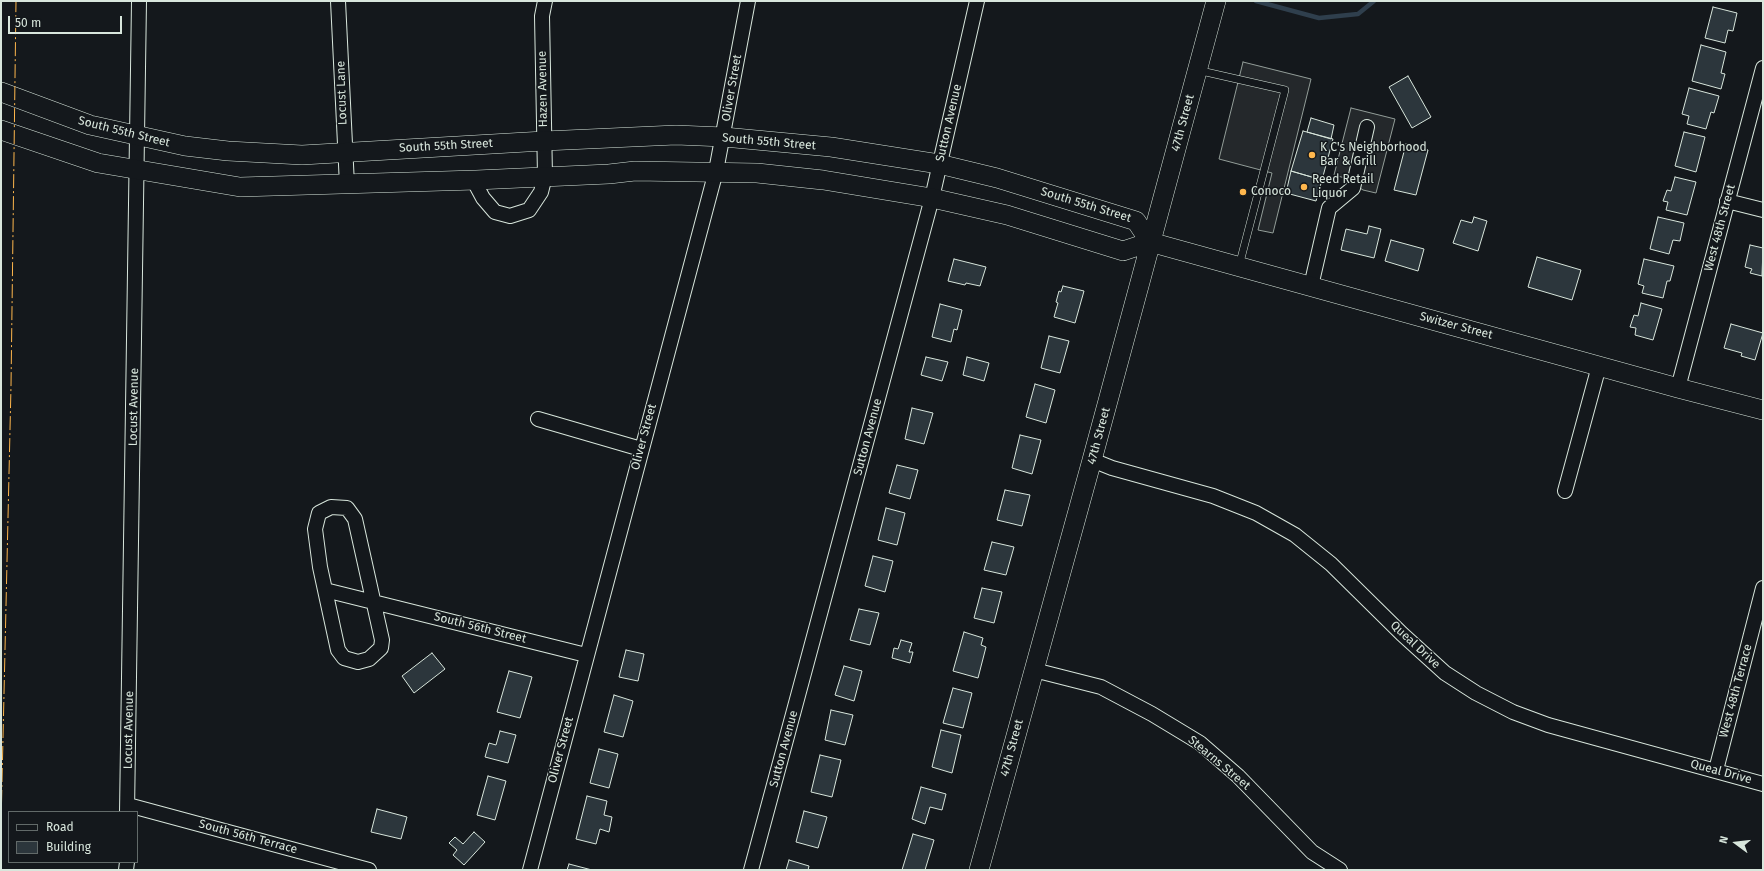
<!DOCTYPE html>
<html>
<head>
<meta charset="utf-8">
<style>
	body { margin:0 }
	#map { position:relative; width:1764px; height:871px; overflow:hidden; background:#14181c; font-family:"Fira Sans",sans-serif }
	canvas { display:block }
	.frame { position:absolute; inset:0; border:2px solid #d8e6dc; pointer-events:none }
	.legend { position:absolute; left:8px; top:811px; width:130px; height:52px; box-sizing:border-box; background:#14181c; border:1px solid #626a69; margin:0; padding:5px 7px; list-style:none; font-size:12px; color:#d8e6dc }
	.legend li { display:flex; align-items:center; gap:8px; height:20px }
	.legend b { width:20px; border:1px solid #626a69 }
	.north { position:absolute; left:1716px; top:823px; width:40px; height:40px; -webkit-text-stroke:3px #14181c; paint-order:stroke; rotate:285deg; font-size:11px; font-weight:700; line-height:16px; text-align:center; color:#d8e6dc }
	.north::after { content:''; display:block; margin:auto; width:14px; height:18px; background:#d8e6dc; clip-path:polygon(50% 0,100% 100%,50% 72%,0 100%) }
	.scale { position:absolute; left:8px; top:16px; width:114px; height:18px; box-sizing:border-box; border:2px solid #d8e6dc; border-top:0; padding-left:5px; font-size:12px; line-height:14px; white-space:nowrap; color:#d8e6dc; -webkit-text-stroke:3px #14181c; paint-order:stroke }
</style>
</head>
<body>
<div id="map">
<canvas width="1764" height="871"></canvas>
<div class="frame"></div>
<ul class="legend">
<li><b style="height:5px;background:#14181c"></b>Road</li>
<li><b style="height:11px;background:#2c363c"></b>Building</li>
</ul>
<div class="north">N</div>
<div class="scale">50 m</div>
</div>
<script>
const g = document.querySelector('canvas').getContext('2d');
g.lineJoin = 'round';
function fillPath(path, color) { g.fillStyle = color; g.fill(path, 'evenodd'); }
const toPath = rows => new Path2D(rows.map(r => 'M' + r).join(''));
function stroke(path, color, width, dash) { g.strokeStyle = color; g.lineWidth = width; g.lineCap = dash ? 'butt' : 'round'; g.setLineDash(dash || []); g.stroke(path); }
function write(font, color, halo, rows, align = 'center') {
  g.font = font + ' "Fira Sans",sans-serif'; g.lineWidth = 3; g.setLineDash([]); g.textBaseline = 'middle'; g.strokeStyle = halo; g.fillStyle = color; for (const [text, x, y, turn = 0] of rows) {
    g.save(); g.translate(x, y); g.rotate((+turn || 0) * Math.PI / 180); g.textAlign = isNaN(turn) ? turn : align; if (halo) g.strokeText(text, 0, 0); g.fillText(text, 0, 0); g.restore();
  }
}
const parking = toPath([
	[1243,62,1311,79,1273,233,1258,230,1272,173,1219,159,1243,62],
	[1351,108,1395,119,1376,193,1363,190,1345,178,1334,175,1351,108]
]);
fillPath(parking, '#24282b');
stroke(parking, '#939e99', 1);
stroke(toPath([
	[1256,1,1319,18,1358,14,1374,1]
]), '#2f3f4d', 4.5);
const building = toPath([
	[1713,7,1737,13,1733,31,1728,30,1725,43,1705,38,1713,7],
	[1701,45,1726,52,1721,73,1725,74,1721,89,1692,81,1701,45],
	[1408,76,1431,117,1412,128,1389,87,1408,76],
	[1689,88,1719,96,1714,113,1711,112,1706,129,1687,124,1689,116,1682,114,1689,88],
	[1311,118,1334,125,1331,139,1307,132,1311,118],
	[1303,131,1333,139,1322,180,1291,171,1303,131],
	[1684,132,1705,137,1696,172,1675,166,1684,132],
	[1406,144,1428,150,1416,195,1394,190,1406,144],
	[1291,171,1322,180,1316,201,1286,193,1291,171],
	[1675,177,1696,182,1687,215,1666,210,1668,202,1663,201,1667,190,1671,191,1675,177],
	[1474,217,1487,221,1478,251,1453,243,1461,220,1472,223,1474,217],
	[1658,217,1684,223,1680,241,1673,240,1669,254,1650,249,1658,217],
	[1369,226,1381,229,1374,258,1341,250,1346,229,1367,234,1369,226],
	[1391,240,1424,249,1418,271,1385,261,1391,240],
	[1750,245,1763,248,1762,276,1750,273,1752,269,1745,267,1750,245],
	[1537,257,1581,270,1572,300,1528,287,1537,257],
	[954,259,986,267,980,286,966,283,965,285,948,281,954,259],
	[1644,259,1674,266,1670,281,1667,281,1663,298,1642,293,1644,286,1638,284,1644,259],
	[1063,286,1084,291,1075,323,1054,317,1058,303,1056,302,1059,291,1061,292,1063,286],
	[1641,303,1662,309,1653,340,1635,335,1636,328,1630,327,1634,315,1638,316,1641,303],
	[940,304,962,310,957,330,954,329,951,342,932,337,940,304],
	[1731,324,1763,333,1755,360,1741,356,1742,353,1724,348,1731,324],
	[1049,336,1069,341,1060,373,1041,368,1049,336],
	[926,357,948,362,942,381,921,375,926,357],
	[967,357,989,363,984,381,963,375,967,357],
	[1035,384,1055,390,1046,423,1026,417,1035,384],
	[912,408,933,413,924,444,905,439,912,408],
	[1020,435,1041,440,1032,474,1012,468,1020,435],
	[897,465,918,470,910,499,889,493,897,465],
	[1005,490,1030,495,1022,526,997,520,1005,490],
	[886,508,905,513,897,545,878,540,886,508],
	[992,542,1014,547,1006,575,984,570,992,542],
	[873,556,893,561,885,592,865,586,873,556],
	[982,588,1002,592,994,623,974,618,982,588],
	[859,609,879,613,870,645,850,640,859,609],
	[964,632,983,638,981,645,986,647,978,678,953,671,964,632],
	[901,640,912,643,909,652,913,652,910,663,892,658,894,648,898,649,901,640],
	[626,650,644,654,638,681,619,677,626,650],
	[432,653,445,669,414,693,402,676,432,653],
	[844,666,862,671,854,701,835,695,844,666],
	[509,671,532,677,520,718,497,712,509,671],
	[953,688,972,693,963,728,943,723,953,688],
	[614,695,633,701,623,737,604,732,614,695],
	[831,710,853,715,845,745,825,740,831,710],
	[941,730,961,735,952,773,932,767,941,730],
	[500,731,516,735,508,763,485,757,489,743,496,745,500,731],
	[599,749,618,754,609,788,590,783,599,749],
	[820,755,841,760,832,797,811,792,820,755],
	[488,776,506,781,495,820,477,815,488,776],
	[921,787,946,794,942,810,930,807,925,824,912,819,921,787],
	[587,796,607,801,604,815,612,817,609,832,600,829,596,844,576,839,587,796],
	[377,809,407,817,401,839,371,832,377,809],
	[804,811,827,817,818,848,796,842,804,811],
	[474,832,485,842,464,865,453,855,457,850,449,843,455,837,463,844,474,832],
	[913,834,934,840,925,870,902,870,913,834],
	[789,860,809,866,808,870,786,870,789,860],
	[569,864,592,870,567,870,569,864]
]);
fillPath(building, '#2c363c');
stroke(building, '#d8e6dc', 1);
const lane = toPath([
	[1197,70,1285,90,1239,266]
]);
const street = toPath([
	[338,1,347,185],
	[476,180,476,185,483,198,495,212,510,216,529,210,541,192,545,176,542,16,545,1],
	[1727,201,1763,210],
	[1311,286,1329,208,1353,188,1367,127],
	[1678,388,1763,68],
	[538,419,641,449],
	[1092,460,1112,468,1213,496,1256,513,1295,535,1331,564,1402,634,1445,673,1476,693,1513,712,1548,725,1763,784],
	[1565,491,1599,366],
	[331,507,347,508,355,519,382,640,381,648,369,659,358,662,344,658,338,650,320,567,315,529,319,513,331,507],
	[325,590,586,655],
	[1034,670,1101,687,1152,714,1200,743,1238,776,1312,852,1340,870],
	[1716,770,1763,588],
	[128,805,369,870],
	[127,812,139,1],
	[126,870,127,862],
	[530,870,716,171,748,1],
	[751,870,932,198,977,1]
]);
const secondary = toPath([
	[1,92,90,125,185,146,228,151,302,155,544,141,676,135,724,137,831,147,939,164,997,178,1136,221,1150,242],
	[1,130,98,163,240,187,476,180,609,174,635,171,757,173,823,180,932,198,1007,215,1123,251,1150,242],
	[1150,242,1678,388,1763,410],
	[979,870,1092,460,1216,1]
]);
stroke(lane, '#d8e6dc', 8);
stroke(street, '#d8e6dc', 16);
stroke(secondary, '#d8e6dc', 20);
stroke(lane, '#14181c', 7);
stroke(street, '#14181c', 14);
stroke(secondary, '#14181c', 19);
stroke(toPath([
	[1,826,11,386,16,1]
]), '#ffb74d', 1, [14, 3, 2, 3]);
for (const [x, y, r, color] of [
	[1312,155,4,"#ffb74d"],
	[1304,187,4,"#ffb74d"],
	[1243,192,4,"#ffb74d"]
]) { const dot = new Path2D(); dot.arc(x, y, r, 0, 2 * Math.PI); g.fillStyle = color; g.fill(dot); stroke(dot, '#14181c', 1.5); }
write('12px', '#d8e6dc', '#14181c', [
	["Oliver Street",732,88,-80],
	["Hazen Avenue",543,89,-91],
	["Locust Lane",342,93,-92],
	["Sutton Avenue",949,123,-77],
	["47th Street",1183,123,-75],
	["South 55th Street",124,132,14],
	["South 55th Street",769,142,5],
	["South 55th Street",446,146,-3],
	["South 55th Street",1086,205,17],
	["West 48th Street",1720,228,-75],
	["Switzer Street",1456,326,15],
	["Locust Avenue",134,407,-89],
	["47th Street",1099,436,-75],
	["Oliver Street",644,437,-75],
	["Sutton Avenue",868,437,-75],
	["South 56th Street",480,628,14],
	["Queal Drive",1415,645,43],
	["West 48th Terrace",1736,691,-75],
	["Locust Avenue",129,730,-89],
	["47th Street",1012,748,-75],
	["Sutton Avenue",784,749,-75],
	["Oliver Street",561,750,-75],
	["Stearns Street",1219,763,40],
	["Queal Drive",1721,772,15],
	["South 56th Terrace",248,837,15]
]);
write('12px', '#d8e6dc', '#14181c', [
	["K C's Neighborhood",1320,148],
	["Bar & Grill",1320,162],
	["Reed Retail",1312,180],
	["Liquor",1312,194],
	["Conoco",1251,192]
], 'left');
</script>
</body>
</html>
